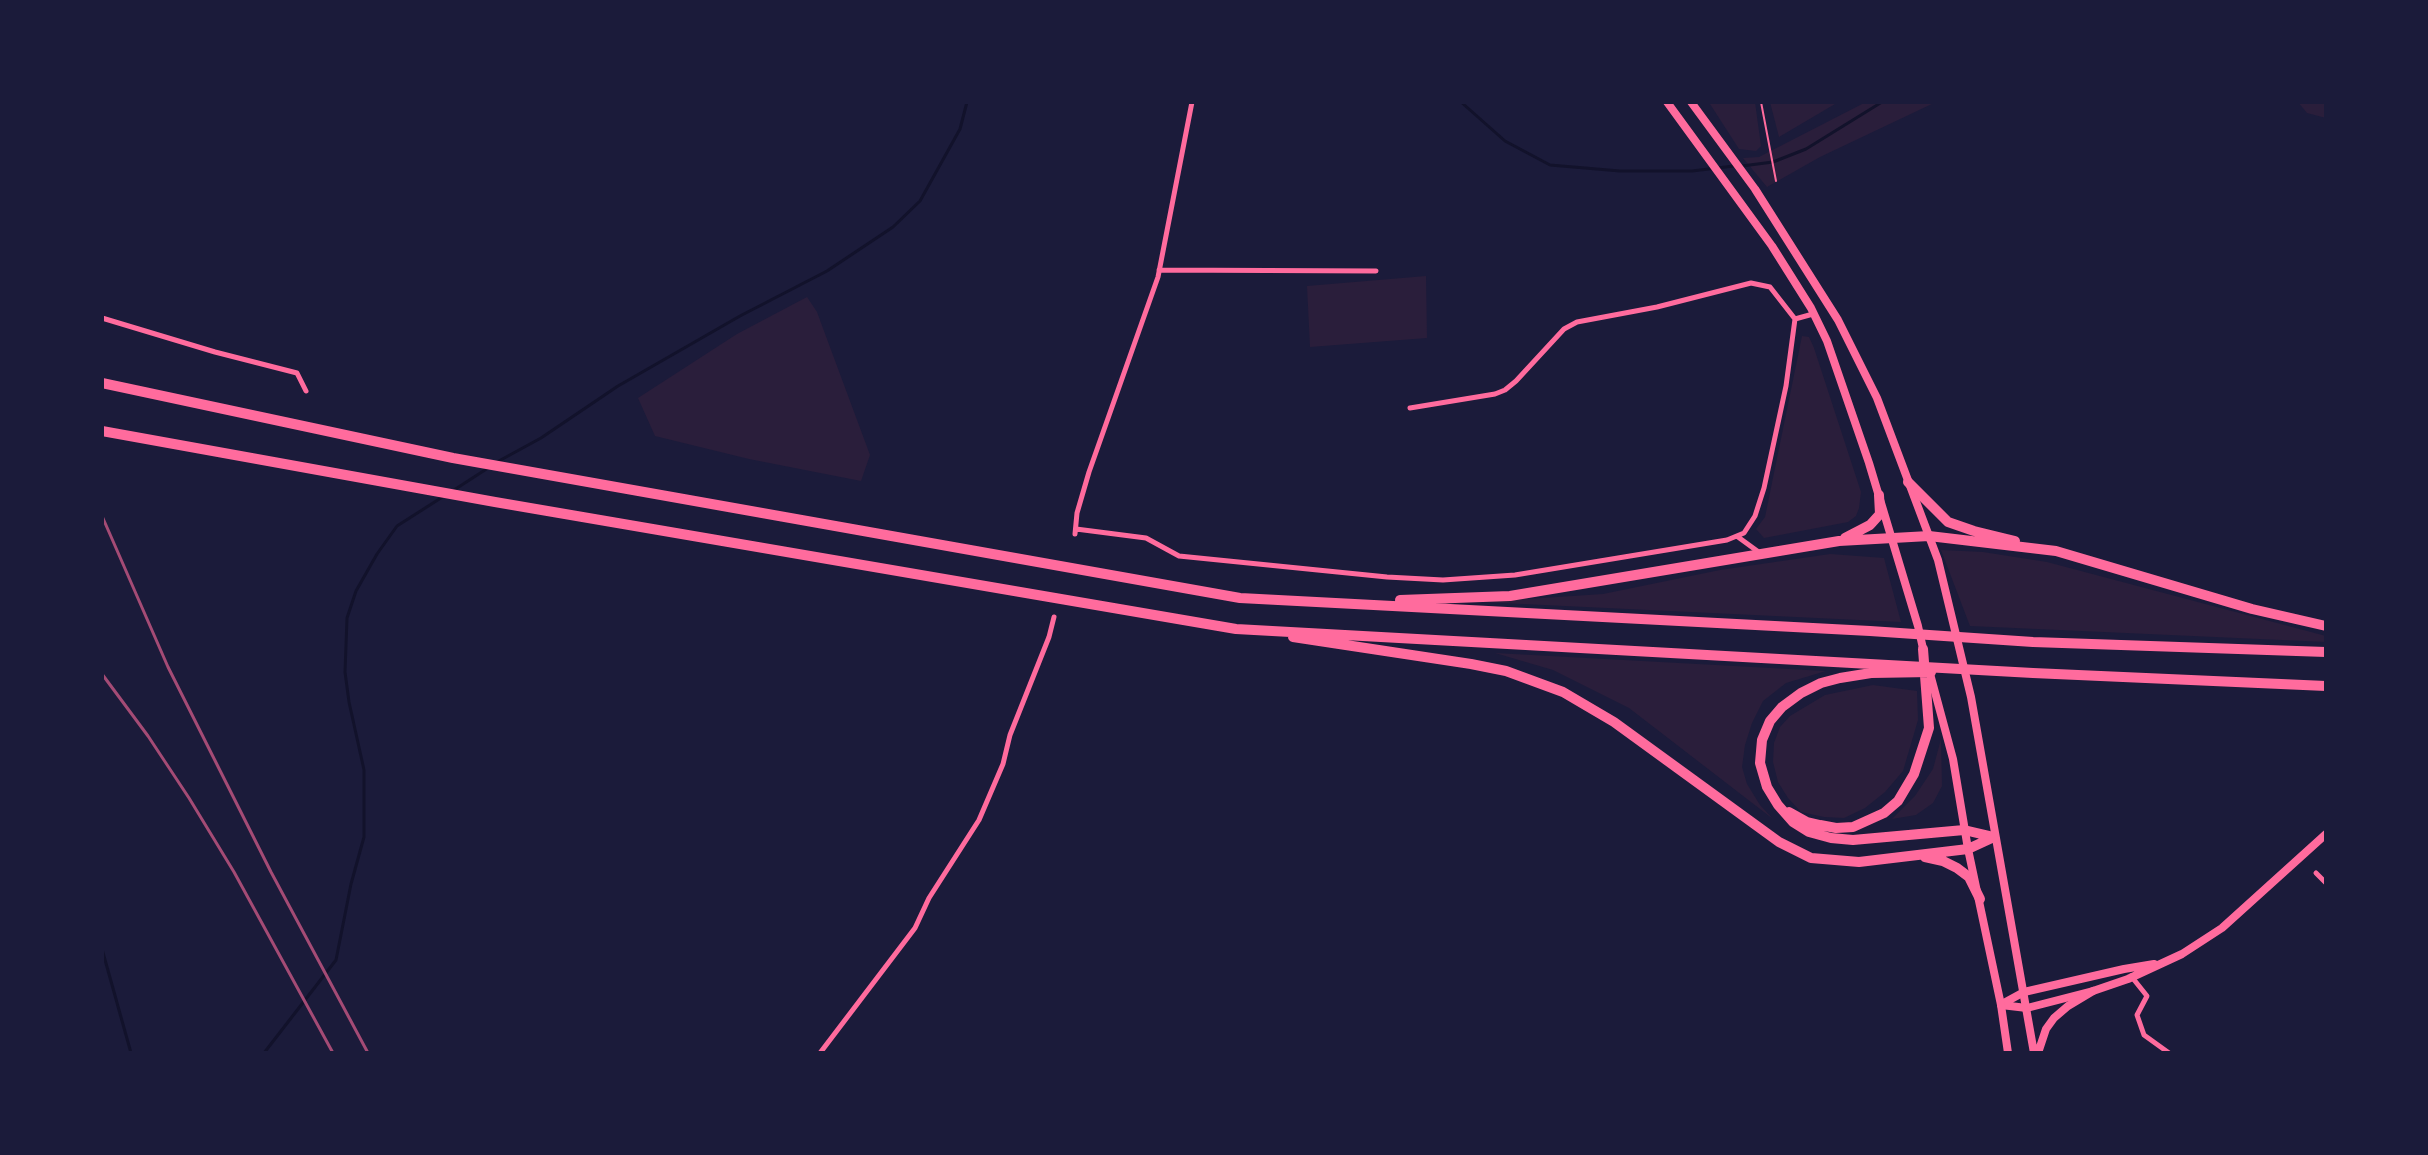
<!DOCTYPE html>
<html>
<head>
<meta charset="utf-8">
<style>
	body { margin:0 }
	#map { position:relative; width:2428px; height:1155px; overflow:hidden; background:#1b1b3a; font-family:"PT Sans",sans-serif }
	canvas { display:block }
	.frame { position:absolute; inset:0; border:104px solid #1b1b3a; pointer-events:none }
</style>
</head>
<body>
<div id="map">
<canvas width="2428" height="1155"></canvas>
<div class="frame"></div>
</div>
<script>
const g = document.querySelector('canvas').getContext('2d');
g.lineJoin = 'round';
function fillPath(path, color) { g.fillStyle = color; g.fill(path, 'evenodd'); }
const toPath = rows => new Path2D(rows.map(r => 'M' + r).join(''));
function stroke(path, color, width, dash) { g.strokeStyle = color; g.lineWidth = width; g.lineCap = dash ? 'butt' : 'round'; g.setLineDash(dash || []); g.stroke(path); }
fillPath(toPath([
	[1713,102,1755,102,1761,146,1756,151,1739,149,1710,104],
	[1770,102,1834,102,1835,104,1779,137],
	[1866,102,1936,102,1820,157,1767,187,1743,158,1759,157],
	[2298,102,2326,102,2326,118,2307,113],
	[1426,276,1427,338,1310,347,1307,286],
	[807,297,817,312,870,455,861,481,749,459,655,436,638,398,737,334],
	[1802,336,1809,337,1814,348,1861,492,1859,508,1856,516,1848,522,1764,538,1756,529,1765,517],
	[1941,550,1983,552,2047,562,2326,636,2326,642,1970,626],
	[1830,554,1884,558,1901,622,1481,602,1603,594,1720,570],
	[1495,653,1826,671,1786,683,1763,701,1752,723,1745,745,1742,767,1747,784,1760,805,1773,819,1629,708,1553,670],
	[1873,685,1917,691,1918,720,1903,771,1885,792,1865,808,1844,818,1824,817,1801,812,1788,798,1778,782,1773,762,1774,743,1780,727,1790,716,1825,695],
	[1941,739,1942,786,1933,803,1916,815,1892,819,1915,796,1933,769]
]), '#2a1e3b');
stroke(toPath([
	[1461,102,1505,141,1550,165,1620,171,1692,171,1734,166],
	[1742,166,1773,162,1806,149,1882,102],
	[497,462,541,438,618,386,740,316,827,271,893,227,920,201,960,129,967,102],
	[454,490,488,468],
	[102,949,131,1053],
	[264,1053,336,960,351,884,364,837,364,770,349,702,345,672,347,618,356,591,377,554,397,526,444,496]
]), '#12122b', 3);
stroke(toPath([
	[1761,102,1776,181]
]), '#ff6b9d', 2);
stroke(toPath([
	[1159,270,1376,271],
	[102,318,215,352,297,373,306,391],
	[1410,408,1495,394,1505,390,1516,381,1564,329,1577,322,1657,307,1751,283,1770,287,1795,319,1813,314],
	[1076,529,1146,538,1179,556,1387,577,1443,580,1515,575,1727,540,1744,533,1755,516,1764,488,1786,386,1795,319],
	[1075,534,1077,513,1089,472,1158,277,1192,102],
	[1738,537,1760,553],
	[2316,873,2326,883],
	[2131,976,2147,996,2137,1015,2144,1035,2169,1053],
	[820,1053,915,928,929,898,979,820,1003,764,1010,735,1049,637,1054,617]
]), '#ff6b9d', 5);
stroke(toPath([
	[2002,1004,2024,992,2124,969,2154,964],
	[2001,1005,2027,1008,2093,991,2128,979,2182,954,2222,928,2326,834]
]), '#ff6b9d', 8);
stroke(toPath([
	[1667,102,1772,246,1811,308,1827,341,1869,463,1918,626,1924,653],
	[1691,102,1755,189,1838,320,1877,398,1938,560,1971,697,2034,1053],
	[1929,670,1953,759,1968,849,2001,1005,2008,1053],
	[2038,1053,2046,1029,2054,1018,2068,1006,2093,991]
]), '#ff6b9d', 8);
stroke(toPath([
	[102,383,453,458,1240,598,1870,631,2033,642,2326,652],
	[102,431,495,502,1236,629,2033,673,2326,686],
	[1908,482,1948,522,1974,531,2015,541],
	[1845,538,1870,525,1880,514,1879,495],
	[1400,600,1510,596,1839,541,1929,536,2056,551,2252,609,2326,626],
	[1293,637,1471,664,1506,671,1563,692,1614,722,1779,842,1811,858,1859,862,1968,849,1994,837],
	[1931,672,1871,673,1840,678,1821,683,1801,693,1782,707,1770,721,1762,740,1760,763,1767,787,1778,805,1793,822,1809,832,1831,838,1853,840,1964,830,1994,837],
	[1789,812,1807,822,1820,825,1836,828,1853,827,1884,813,1898,801,1914,774,1929,728,1923,649],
	[1925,857,1943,861,1957,868,1969,877,1980,899]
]), '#ff6b9d', 10);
stroke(toPath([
	[102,516,168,667,271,872,368,1053],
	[102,674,148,736,189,798,234,872,333,1053]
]), '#a44b75', 3);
</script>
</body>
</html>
